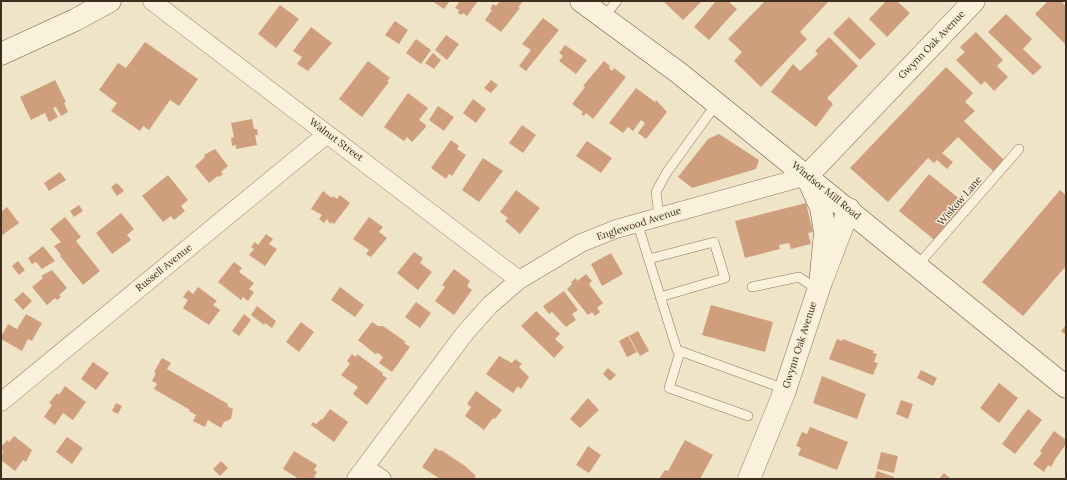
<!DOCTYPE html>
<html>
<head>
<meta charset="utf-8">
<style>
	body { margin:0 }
	#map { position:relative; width:1067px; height:480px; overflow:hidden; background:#f0e4c8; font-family:Lora,serif }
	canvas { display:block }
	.frame { position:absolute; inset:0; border:2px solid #3d2e20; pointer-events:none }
</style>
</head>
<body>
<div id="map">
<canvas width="1067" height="480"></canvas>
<div class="frame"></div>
</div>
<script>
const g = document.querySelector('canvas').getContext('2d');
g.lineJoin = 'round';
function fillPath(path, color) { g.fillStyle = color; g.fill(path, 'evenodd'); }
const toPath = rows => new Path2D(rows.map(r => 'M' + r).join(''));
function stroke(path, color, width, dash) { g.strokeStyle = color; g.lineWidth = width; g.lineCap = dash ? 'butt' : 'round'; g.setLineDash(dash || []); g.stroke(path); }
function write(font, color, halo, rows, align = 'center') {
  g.font = font + ' Lora,serif'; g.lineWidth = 3; g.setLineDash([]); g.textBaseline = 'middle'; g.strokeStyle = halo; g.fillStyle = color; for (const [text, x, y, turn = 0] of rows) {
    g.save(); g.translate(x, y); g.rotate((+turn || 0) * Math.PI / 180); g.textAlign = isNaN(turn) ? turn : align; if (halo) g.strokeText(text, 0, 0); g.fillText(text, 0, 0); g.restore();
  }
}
fillPath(toPath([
	[432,1,450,1,444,9],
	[460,1,478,1,467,16,463,13,461,15,458,13,459,10,455,8],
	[500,1,520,1,522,3,518,7,520,8,501,32,485,20,492,10,490,9,493,4,496,6],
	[663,1,702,1,683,20],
	[716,1,728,1,737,9,709,40,694,27],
	[765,1,829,1,800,32,807,39,761,87,734,61,742,52,728,39],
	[886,1,897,1,910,13,887,37,869,19],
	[1048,1,1061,1,1066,6,1066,45,1035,14],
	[280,5,299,19,276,48,258,34],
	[1006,14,1032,39,1023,49,1042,67,1033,75,988,32],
	[849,17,876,44,860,60,833,33],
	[543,18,559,30,526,71,519,66,531,50,522,44],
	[395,21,408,30,399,44,385,35],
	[311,27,332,43,308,71,297,64,302,57,293,51],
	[976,32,1003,60,997,66,1008,77,994,91,985,81,981,85,956,60,965,52,960,47],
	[446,35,459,44,447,60,435,50],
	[829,37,858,66,827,98,833,104,816,127,771,92,793,64,800,71,818,54,815,51],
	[416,39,431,50,421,64,406,53],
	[145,42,198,79,179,106,170,100,149,130,143,126,140,131,111,111,117,103,99,90,118,63,126,68],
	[565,45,587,60,576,74,559,61,563,56,559,53],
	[433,53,441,60,434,69,425,63],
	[368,61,390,78,387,81,389,82,362,117,339,99],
	[604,61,610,66,609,68,612,71,614,68,626,77,593,119,586,113,584,116,581,114,583,112,572,104,585,87,583,86],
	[946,67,973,93,965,102,975,111,964,121,1005,161,994,172,958,137,942,153,953,162,947,169,937,160,934,163,928,158,888,202,850,168],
	[55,80,66,102,64,103,68,112,61,116,56,107,53,108,58,117,49,122,45,113,31,120,20,97],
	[491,80,498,85,491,93,484,88],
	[636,88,655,102,656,100,667,112,646,139,638,133,645,123,641,120,633,131,628,127,623,133,609,123],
	[408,93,428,108,419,120,425,124,426,127,412,142,407,137,404,141,384,127],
	[473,99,486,109,476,123,463,113],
	[438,106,454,117,444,131,429,120],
	[252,119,254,129,257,129,258,135,255,135,257,145,236,149,236,145,232,146,231,138,234,137,231,123],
	[522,125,536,135,523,153,509,143],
	[719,134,759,160,756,169,692,188,678,177,708,139],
	[451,140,459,146,457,149,466,155,452,176,449,174,446,179,431,168],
	[587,141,612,158,601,173,576,156],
	[215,149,228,166,221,172,223,174,219,177,218,176,209,183,195,166,205,157,204,155],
	[483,158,503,171,479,202,462,190],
	[60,172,66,180,49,191,44,183],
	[929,174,967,205,937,242,899,211],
	[168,175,188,200,181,206,185,211,174,220,171,216,163,222,142,196],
	[117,183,124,191,117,196,111,187],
	[516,190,540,208,520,234,505,221,508,218,500,212],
	[1060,190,1066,195,1066,266,1023,316,982,282],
	[323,191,332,198,333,196,337,199,340,195,350,203,334,224,331,222,330,224,327,219,324,223,319,219,322,215,311,209],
	[806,203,813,232,808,233,811,244,791,249,789,243,779,245,780,249,745,258,735,221],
	[79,205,83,211,74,217,70,211],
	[7,207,19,223,1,236,1,212],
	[121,213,134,229,127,235,131,240,112,254,96,233],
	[65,217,81,237,76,241,100,271,83,285,60,256,61,255,54,246,61,242,50,229],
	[369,217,383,227,379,232,387,238,371,257,366,254,369,250,353,239],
	[266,234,273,239,269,244,277,249,265,266,249,255,254,249,251,247,255,242,258,245],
	[43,246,55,261,42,269,36,262,32,264,28,258],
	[414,252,423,258,420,263,432,272,418,290,397,273],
	[611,253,623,274,602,286,591,264],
	[18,261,25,270,19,275,12,266],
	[234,262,242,268,239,272,254,283,249,289,254,292,248,301,243,297,241,300,218,282],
	[454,269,470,281,467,286,472,290,454,315,435,301,445,287,442,285],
	[52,270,67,288,59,295,61,297,57,300,55,298,47,305,32,287,43,278,41,276],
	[586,274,592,281,589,284,603,303,597,308,600,312,595,316,592,312,588,315,567,289,572,284,571,282,576,278,577,281],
	[198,287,217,301,213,305,220,310,209,325,183,308,188,300,183,297,188,290,193,294],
	[340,287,364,305,355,317,331,300],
	[564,291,578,310,572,314,576,320,566,327,552,312,549,314,543,306],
	[23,292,32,301,23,310,14,300],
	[416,302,431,313,420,328,405,317],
	[711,305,773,322,765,352,702,335],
	[257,306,276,321,272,328,265,323,264,325,251,315],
	[536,311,560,334,555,339,564,347,554,358,521,326],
	[26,314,42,323,32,341,28,339,22,351,1,339,1,337,8,324,17,329],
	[244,314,251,320,239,336,232,331],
	[301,322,314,332,299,352,286,342],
	[372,322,378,326,383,326,406,342,404,343,410,347,392,372,379,363,383,357,378,353,375,354,358,340],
	[1066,325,1066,335,1061,331],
	[638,331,649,351,640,356,629,336],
	[628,336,637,352,627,357,619,341],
	[837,339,842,341,843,339,874,351,873,353,877,354,874,362,878,363,873,375,829,359],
	[352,354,356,357,357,354,383,373,382,375,387,378,367,405,353,394,358,387,341,375,350,364,347,361],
	[499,356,512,363,515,359,522,364,519,367,529,377,521,389,518,386,513,393,486,374],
	[162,358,171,363,167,369,228,404,227,406,233,409,231,419,224,422,221,428,208,420,205,427,193,421,196,415,189,411,190,410,154,389,157,384,152,381,156,373,154,372],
	[93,362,109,373,96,390,81,379],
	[608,368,616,375,610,381,603,374],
	[921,370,937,378,933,386,917,378],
	[822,376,866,394,857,419,813,403],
	[999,383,1018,398,999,423,980,408],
	[65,386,86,402,73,420,63,413,55,425,44,417,52,405,49,403,57,393,59,395],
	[476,391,502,410,495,419,493,418,484,430,465,416,471,407,467,404],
	[588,398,599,410,580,428,570,419],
	[901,400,913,404,908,419,896,414],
	[116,403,122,406,118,414,112,411],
	[330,409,348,422,334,442,311,425,313,422,316,424,321,419,322,420],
	[1028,409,1042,420,1015,454,1002,444],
	[810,427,848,442,837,470,798,455,801,448,796,446,802,432,807,434],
	[1054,431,1066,440,1066,444,1054,461,1053,460,1054,462,1051,467,1048,465,1044,472,1033,464,1042,453,1040,451],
	[14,436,32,450,26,462,23,460,15,471,1,460,3,452,1,447,7,440,9,442],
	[67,437,83,448,72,464,56,452],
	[685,440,713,455,700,479,659,479,665,470,668,471],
	[588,446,601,455,589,473,576,465],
	[435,448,440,451,441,450,465,466,476,476,474,479,440,479,422,467],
	[294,451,317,465,314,470,317,472,314,477,318,479,299,479,283,469],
	[881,452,898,456,894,473,877,469],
	[221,461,228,468,220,476,213,469],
	[877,471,894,477,893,479,874,479],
	[944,473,951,479,939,479]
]), '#cf9f7d');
const service = toPath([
	[603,18,617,1],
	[659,216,656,192,667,172,717,103],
	[637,222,677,350,785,389],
	[649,259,714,242,725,278,660,297],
	[917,266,1019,149],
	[752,287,799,277,818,290],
	[680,352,669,388,748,416]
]);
const minor = toPath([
	[152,1,519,280],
	[1,402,327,134],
	[365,468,382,479],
	[356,479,465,333,490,305,519,280,581,243,616,229,807,176]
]);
const tertiary = toPath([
	[807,176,974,1],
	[749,479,784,393,820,285,849,209]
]);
const secondary = toPath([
	[581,1,679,73,1066,387],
	[1,54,75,20,110,1],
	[808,179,821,208,825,232,820,285]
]);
stroke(service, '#8d765c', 10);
stroke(minor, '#8d765c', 19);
stroke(tertiary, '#8d765c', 23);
stroke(secondary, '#6f573f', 23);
stroke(service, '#faf1dc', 9);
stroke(minor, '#faf1dc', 18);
stroke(tertiary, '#faf1dc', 22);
stroke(secondary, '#faf1dc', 22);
write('10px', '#3d2e20', '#f7eed8', [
	["Gwynn Oak Avenue",932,45,-46],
	["Walnut Street",336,140,37],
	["Windsor Mill Road",826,191,39],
	["Wiskow Lane",960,201,-49],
	["Englewood Avenue",639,224,-18],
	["Russell Avenue",164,268,-39],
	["Gwynn Oak Avenue",800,345,-72]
]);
</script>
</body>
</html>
